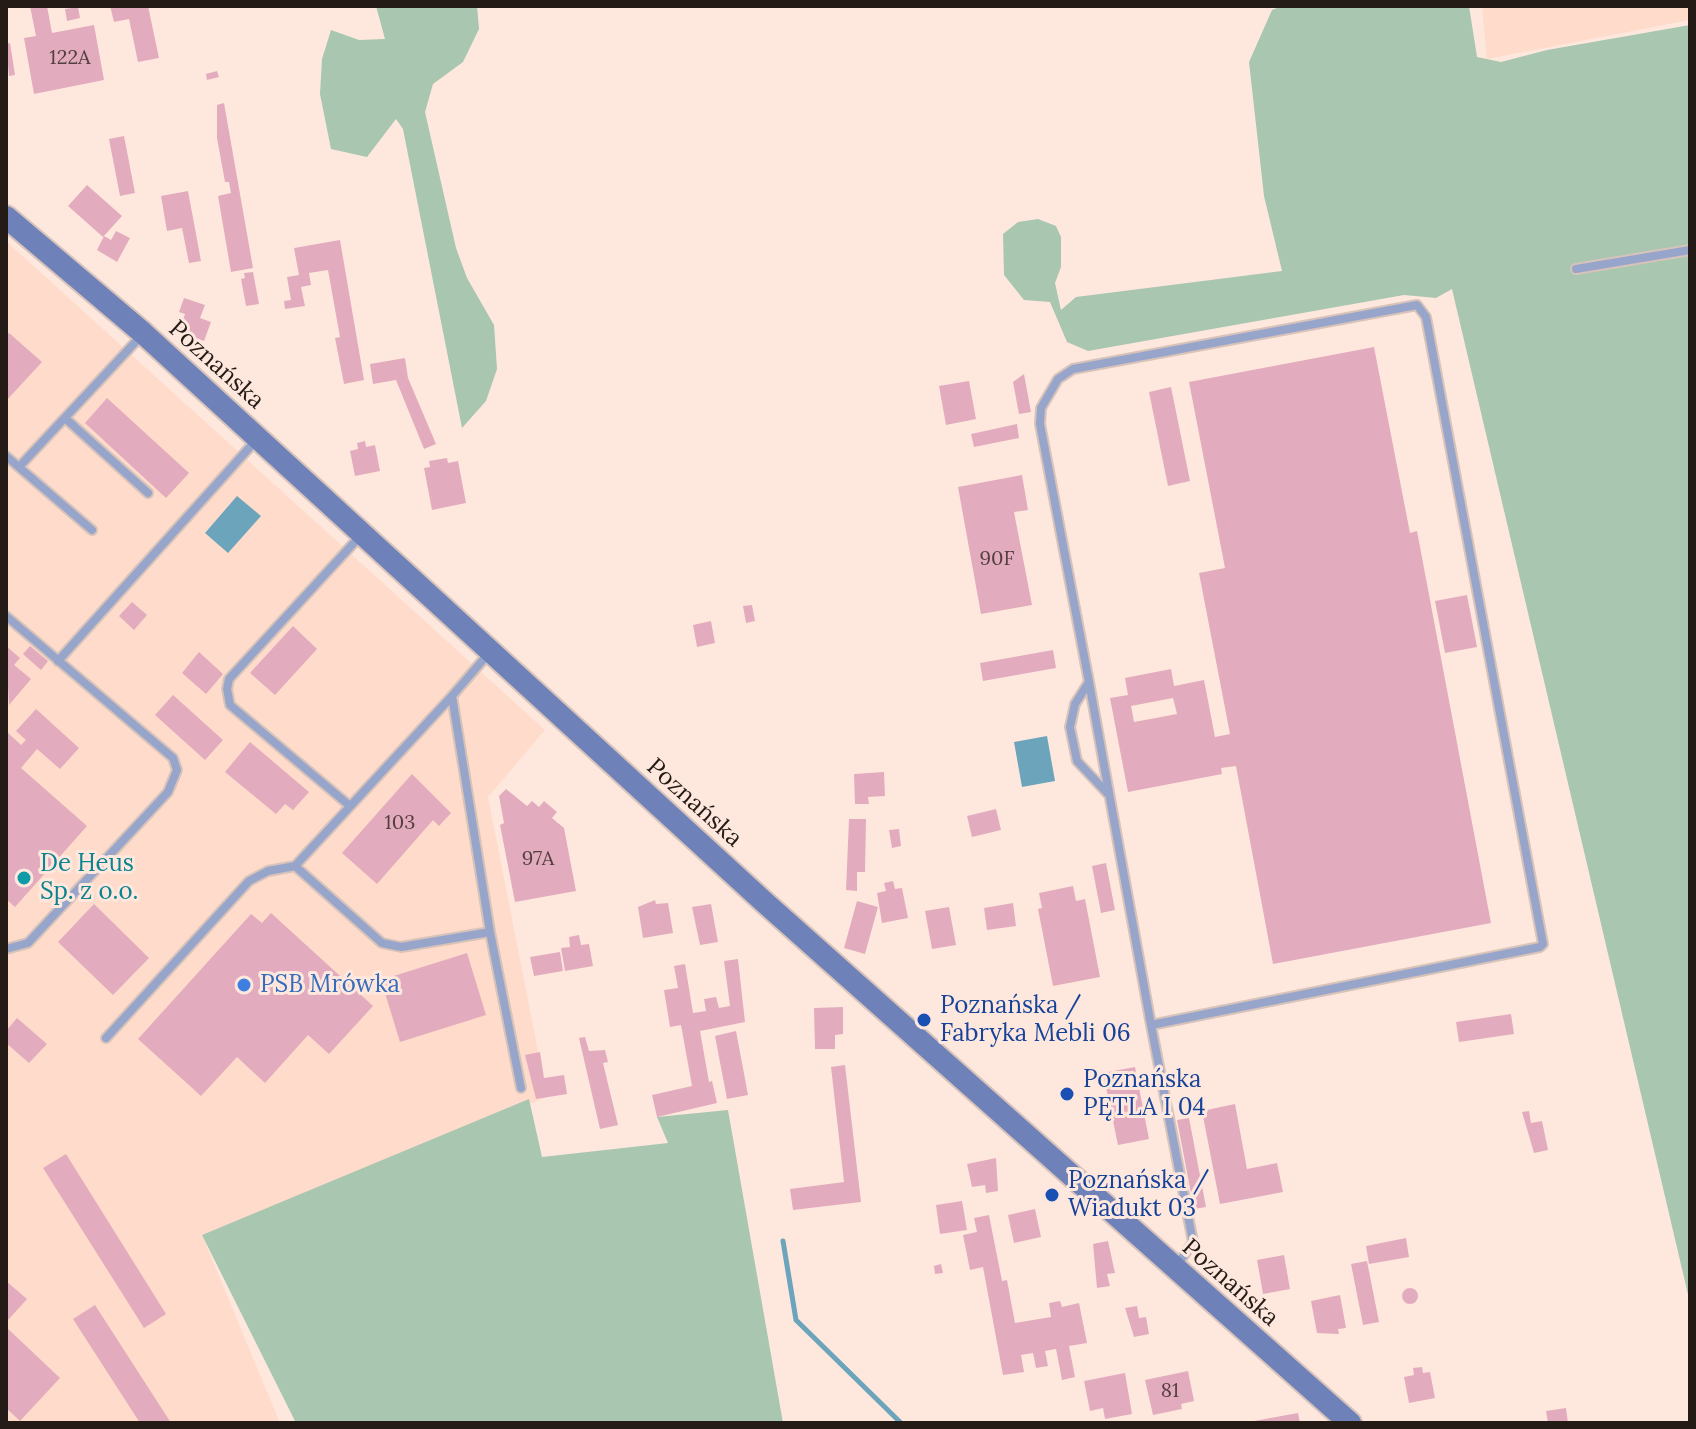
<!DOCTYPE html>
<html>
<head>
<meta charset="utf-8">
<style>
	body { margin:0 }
	#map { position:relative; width:1696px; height:1429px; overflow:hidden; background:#fee8de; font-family:Lora,serif }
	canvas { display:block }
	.frame { position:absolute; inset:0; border:8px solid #241b16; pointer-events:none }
</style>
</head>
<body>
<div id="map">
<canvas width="1696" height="1429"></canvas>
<div class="frame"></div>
</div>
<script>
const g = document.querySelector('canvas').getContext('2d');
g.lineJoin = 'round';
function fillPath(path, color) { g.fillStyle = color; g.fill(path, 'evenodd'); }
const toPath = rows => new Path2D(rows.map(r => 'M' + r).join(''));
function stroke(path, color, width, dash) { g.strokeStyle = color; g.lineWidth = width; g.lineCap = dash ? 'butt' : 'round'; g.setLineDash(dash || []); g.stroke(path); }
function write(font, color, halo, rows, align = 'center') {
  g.font = font + ' Lora,serif'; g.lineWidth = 6; g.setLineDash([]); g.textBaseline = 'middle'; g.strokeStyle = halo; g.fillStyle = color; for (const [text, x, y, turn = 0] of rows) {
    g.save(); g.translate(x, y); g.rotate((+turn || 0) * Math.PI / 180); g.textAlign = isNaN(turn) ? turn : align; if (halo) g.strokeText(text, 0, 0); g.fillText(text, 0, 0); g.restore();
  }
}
fillPath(toPath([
	[1482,6,1690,6,1690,20,1487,59],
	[6,241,545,730,488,797,547,1097,202,1235,280,1423,6,1423]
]), '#fedbca');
fillPath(toPath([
	[376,6,477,6,479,29,463,62,433,84,425,112,456,248,467,278,494,325,497,369,486,401,462,428,403,129,396,119,367,157,331,149,320,94,322,59,331,30,359,40,385,39],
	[1282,6,1469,6,1477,57,1501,62,1547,50,1690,25,1690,1303,1452,289,1436,298,1404,295,1088,351,1067,342,1050,302,1024,300,1004,275,1003,234,1018,222,1038,219,1056,226,1061,237,1061,267,1055,283,1061,310,1076,297,1282,271,1264,196,1249,62,1272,10],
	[529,1099,542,1157,668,1143,657,1117,728,1110,783,1423,296,1423,202,1235]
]), '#a8c6b0');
fillPath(toPath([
	[237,496,261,516,228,553,205,533],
	[1047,736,1055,781,1022,787,1014,742]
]), '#6ca5bb');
stroke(toPath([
	[783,1241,796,1320,901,1423]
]), '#6ca5bb', 5);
fillPath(toPath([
	[30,6,47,6,52,33,94,25,104,80,34,94,24,38,36,36],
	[110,6,148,6,159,58,138,62,129,19,114,22],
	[78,7,80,18,67,21,65,9],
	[10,43,15,75,9,76,6,44],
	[217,71,219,77,207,80,206,74],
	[224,103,253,268,231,272,218,196,231,193,229,182,225,182,217,138,217,105],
	[124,136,135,193,120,196,109,139],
	[87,185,122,216,103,237,68,206],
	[188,191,201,261,189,263,182,228,167,231,161,196],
	[116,231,130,238,117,262,97,250,104,236,111,240],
	[340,240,364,380,344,384,335,338,340,337,328,270,309,273,311,285,301,287,305,306,285,309,284,301,291,300,287,277,299,275,294,248],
	[253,272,259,304,246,306,241,279,245,278,244,273],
	[184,298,205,305,200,318,211,322,204,341,179,332,185,314,179,312],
	[9,333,42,362,6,401,6,336],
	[1374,347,1410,533,1417,531,1491,923,1273,964,1236,766,1221,768,1222,774,1128,792,1110,698,1128,695,1125,678,1171,669,1174,686,1204,680,1215,737,1230,734,1199,573,1225,568,1189,382],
	[1173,698,1177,714,1134,722,1131,706],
	[405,358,408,378,436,444,424,449,396,380,373,384,370,364],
	[1024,374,1031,412,1019,414,1013,382],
	[969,381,976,419,946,425,939,386],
	[1171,387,1190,481,1168,486,1149,392],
	[107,398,189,473,166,498,85,423],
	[1017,424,1019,438,974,447,971,434],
	[365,441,366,447,375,445,380,471,355,476,350,451,358,449,357,443],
	[447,458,448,463,458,461,466,503,432,510,424,468,430,467,429,461],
	[1022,475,1028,510,1014,512,1032,605,981,614,958,487],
	[1467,595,1477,647,1445,653,1435,601],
	[132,602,147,615,134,630,119,616],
	[752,605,755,621,746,623,743,606],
	[711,621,715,643,697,647,693,625],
	[293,626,317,649,275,695,250,673],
	[6,646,20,658,14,665,31,679,9,705],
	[30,646,48,661,41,670,23,654],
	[1053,650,1056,668,983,681,980,663],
	[199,652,223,674,206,694,182,673],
	[173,695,223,740,205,760,155,715],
	[36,709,79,748,60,769,37,749,21,768,87,826,15,907,6,899,6,731,21,745,26,740,16,731],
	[250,742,309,792,293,810,285,804,276,814,225,772],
	[884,772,885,796,868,797,869,804,855,804,854,774],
	[412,774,451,813,439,826,433,820,377,884,342,853],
	[506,789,527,806,532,801,539,807,544,801,557,812,552,818,564,828,576,891,515,902,500,825,504,823,499,796],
	[996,809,1001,830,972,837,967,816],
	[849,819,866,819,865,872,857,872,857,891,846,890],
	[899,829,901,846,892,848,889,830],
	[1106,863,1115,910,1101,913,1092,866],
	[893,881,895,889,902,888,908,918,882,923,877,893,886,891,884,883],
	[1073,886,1076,901,1085,899,1100,977,1053,986,1038,909,1042,908,1039,893],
	[655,900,656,904,668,903,673,933,643,938,638,907],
	[857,901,878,907,865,954,844,948],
	[1013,903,1016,926,987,930,984,908],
	[94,904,149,958,113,995,58,942],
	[711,904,718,942,700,945,692,907],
	[949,907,956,945,932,949,925,911],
	[271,913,373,1006,329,1054,308,1035,265,1083,237,1057,201,1096,138,1039,251,914,262,923],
	[579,935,581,945,589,944,593,966,565,971,561,948,570,947,569,937],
	[560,952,563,971,534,976,530,957],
	[467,953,486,1015,400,1042,381,980],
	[738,959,745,1022,700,1031,709,1082,712,1081,717,1103,657,1117,652,1095,692,1086,681,1025,670,1027,664,990,678,988,674,966,685,964,693,1013,706,1011,704,999,716,997,719,1008,730,1006,724,961],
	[843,1007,843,1034,835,1035,835,1049,815,1049,814,1008],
	[1511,1014,1514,1034,1459,1042,1456,1022],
	[17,1018,47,1044,29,1063,6,1043,6,1031],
	[736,1031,748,1095,727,1099,715,1036],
	[585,1037,589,1051,605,1050,608,1062,603,1063,618,1125,600,1129,579,1038],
	[540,1052,544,1078,564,1075,567,1094,536,1099,525,1055],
	[845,1065,861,1202,793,1210,790,1189,844,1182,831,1067],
	[1135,1067,1149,1139,1118,1145,1103,1073],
	[1235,1104,1247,1169,1277,1163,1283,1192,1220,1204,1202,1111],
	[1529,1111,1531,1123,1542,1121,1548,1150,1534,1153,1522,1112],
	[1189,1118,1206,1207,1194,1209,1177,1120],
	[66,1154,166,1314,144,1328,43,1168],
	[996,1158,998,1191,986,1193,985,1185,972,1187,967,1164],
	[962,1201,967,1230,940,1234,936,1205],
	[1035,1209,1041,1237,1014,1243,1008,1215],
	[989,1215,1002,1281,1007,1280,1015,1323,1051,1317,1049,1303,1060,1301,1062,1307,1079,1303,1087,1343,1069,1346,1075,1377,1062,1380,1056,1349,1045,1351,1048,1366,1036,1368,1033,1353,1021,1355,1024,1372,1003,1375,983,1267,970,1270,963,1235,977,1232,974,1218],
	[1406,1238,1409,1257,1369,1264,1366,1246],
	[1108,1241,1115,1273,1107,1274,1110,1286,1097,1288,1093,1244],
	[1284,1255,1290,1289,1263,1294,1257,1260],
	[1367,1261,1379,1322,1363,1325,1351,1264],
	[941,1264,943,1273,935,1274,934,1266],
	[6,1281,27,1299,8,1320,6,1318],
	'1402 1296a8 8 0 1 1 16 0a8 8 0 1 1-16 0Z',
	[1340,1295,1346,1328,1338,1329,1339,1334,1317,1333,1311,1301],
	[95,1305,171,1423,140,1423,73,1319],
	[1137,1306,1139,1318,1146,1317,1149,1334,1134,1337,1125,1308],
	[6,1327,60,1378,20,1421,6,1408],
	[1422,1367,1423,1373,1430,1372,1435,1398,1409,1403,1404,1377,1414,1375,1413,1368],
	[1188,1371,1194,1401,1181,1404,1182,1409,1153,1415,1145,1380],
	[1125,1373,1132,1414,1105,1419,1103,1408,1090,1411,1084,1381],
	[1566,1408,1568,1423,1548,1423,1546,1411],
	[1298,1413,1300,1423,1254,1423,1254,1421]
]), '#e3acbe');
const lane = toPath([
	[1576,269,1690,250],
	[65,418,148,493],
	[6,456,92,530],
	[19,467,141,336],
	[6,616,173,758,177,770,168,792,28,943,6,949],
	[489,653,452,696,490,932,521,1088],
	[58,661,258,438],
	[1089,682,1075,704,1070,727,1077,761,1109,795],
	[350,806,230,705,227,689,229,679,362,534],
	[295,866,382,943,401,947,490,932],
	[1151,1025,1540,947,1543,944,1426,317,1417,305,1073,369,1058,379,1041,408,1040,424,1089,682,1151,1025,1193,1242,1176,1267],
	[106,1038,249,881,268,871,295,866,452,696]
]);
const secondary = toPath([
	[6,217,143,333,763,901,1350,1423]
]);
stroke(lane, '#d7c3ba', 12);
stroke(secondary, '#d7c3ba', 26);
stroke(lane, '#98a5cb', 8);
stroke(secondary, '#6f81b9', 22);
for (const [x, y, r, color] of [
	[24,878,8,"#0f9aa8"],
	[244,985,8,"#3f7fe0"],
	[924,1020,8,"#1a4fb4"],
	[1067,1094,8,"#1a4fb4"],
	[1052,1195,8,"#1a4fb4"]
]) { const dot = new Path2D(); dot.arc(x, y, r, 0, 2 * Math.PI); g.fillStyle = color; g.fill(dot); stroke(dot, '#fee8de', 3); }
write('20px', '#543f40', null, [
	["122A",70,58],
	["90F",997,559],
	["103",400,823],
	["97A",538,859],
	["81",1170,1391]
]);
write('24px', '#241b16', '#fee8de', [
	["Poznańska",216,365,42],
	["Poznańska",694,803,42],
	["Poznańska",1230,1283,41]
]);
write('24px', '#0d838f', '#fee8de', [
	["De Heus",40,864],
	["Sp. z o.o.",40,892]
], 'left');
write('24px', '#366cbe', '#fee8de', [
	["PSB Mrówka",260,985]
], 'left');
write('24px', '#164399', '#fee8de', [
	["Poznańska /",940,1006],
	["Fabryka Mebli 06",940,1034],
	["Poznańska",1083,1080],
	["PĘTLA I 04",1083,1108],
	["Poznańska /",1068,1181],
	["Wiadukt 03",1068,1209]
], 'left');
</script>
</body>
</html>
